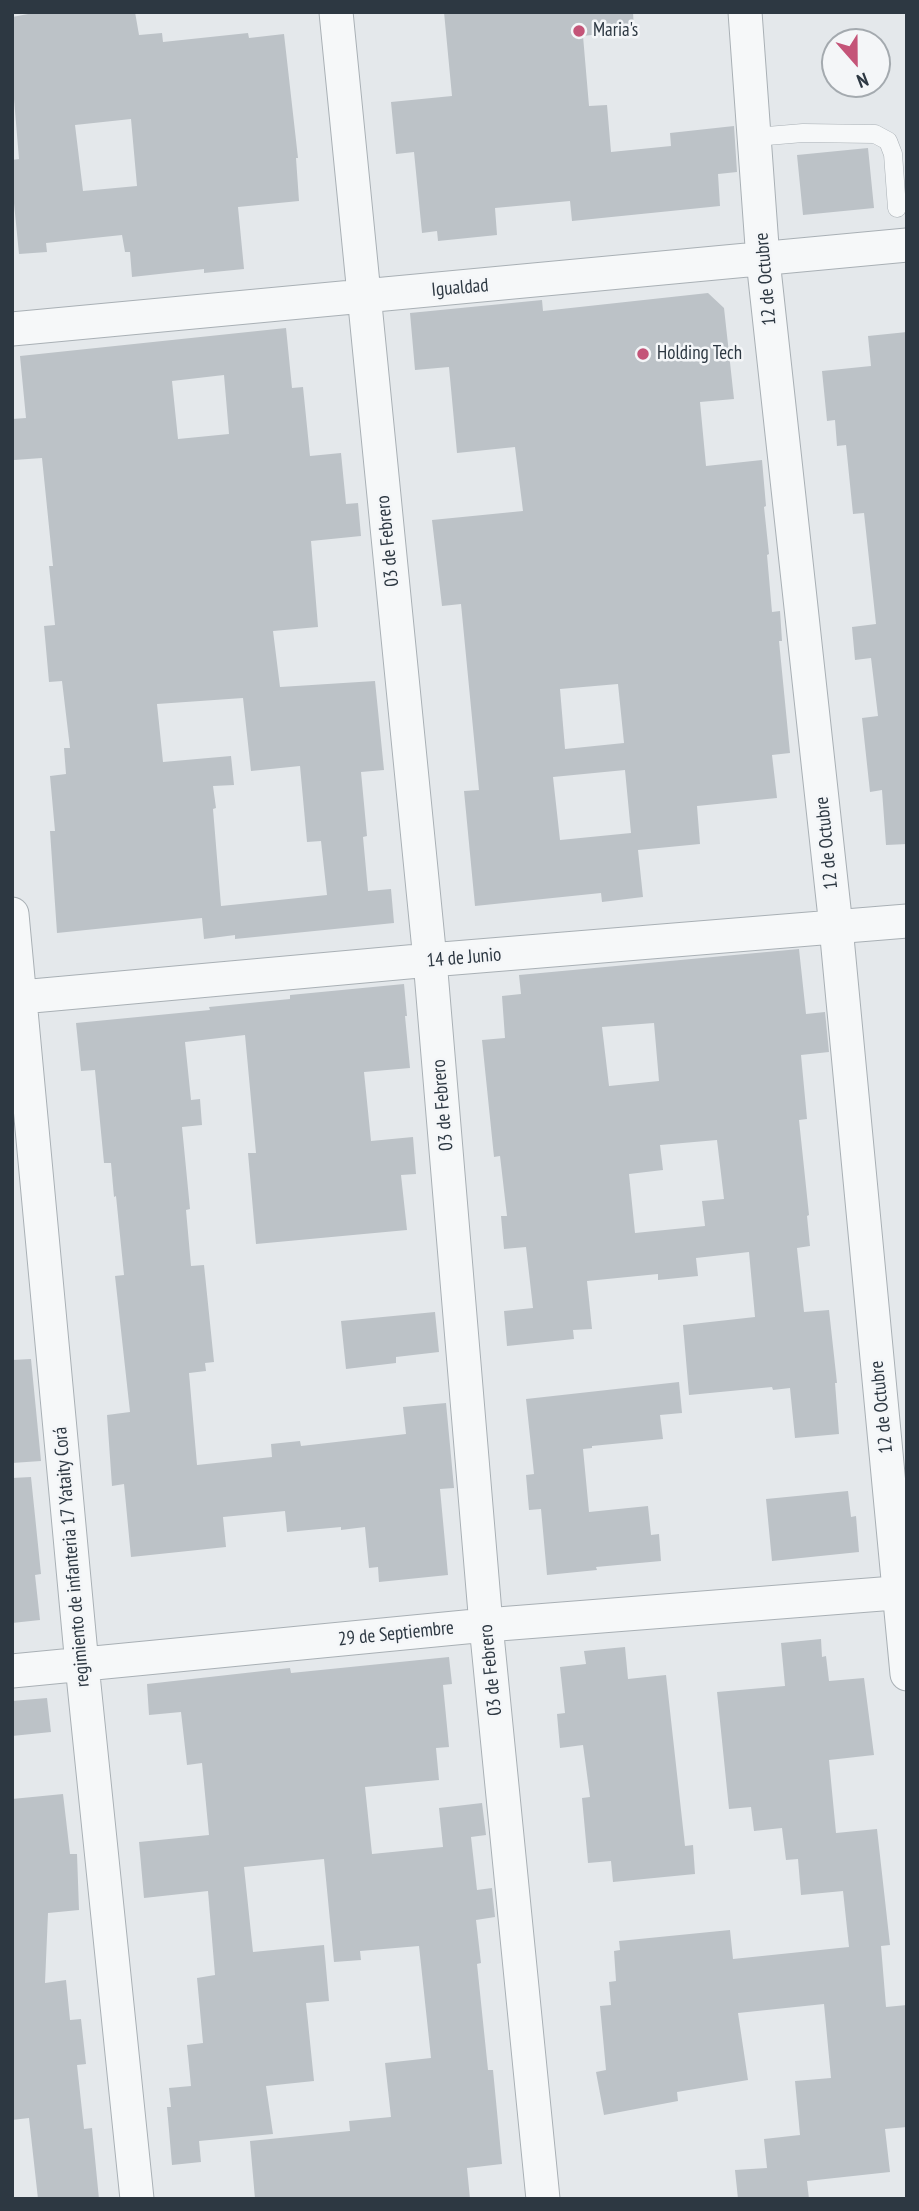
<!DOCTYPE html>
<html>
<head>
<meta charset="utf-8">
<style>
	body { margin:0 }
	#map { position:relative; width:919px; height:2211px; overflow:hidden; background:#e4e8eb; font-family:"PT Sans Narrow",sans-serif }
	canvas { display:block }
	.frame { position:absolute; inset:0; border:14px solid #2d3842; pointer-events:none }
	.north { position:absolute; left:821px; top:28px; width:70px; height:70px; box-sizing:border-box; background:#f4f6f8; border:2px solid #a4aaaf; border-radius:50%; rotate:159deg; font-size:19px; font-weight:700; line-height:28px; text-align:center; color:#2d3842 }
	.north::after { content:''; display:block; margin:auto; width:24px; height:32px; background:#c45478; clip-path:polygon(50% 0,100% 100%,50% 72%,0 100%) }
</style>
</head>
<body>
<div id="map">
<canvas width="919" height="2211"></canvas>
<div class="frame"></div>
<div class="north">N</div>
</div>
<script>
const g = document.querySelector('canvas').getContext('2d');
g.lineJoin = 'round';
function fillPath(path, color) { g.fillStyle = color; g.fill(path, 'evenodd'); }
const toPath = rows => new Path2D(rows.map(r => 'M' + r).join(''));
function stroke(path, color, width, dash) { g.strokeStyle = color; g.lineWidth = width; g.lineCap = dash ? 'butt' : 'round'; g.setLineDash(dash || []); g.stroke(path); }
function write(font, color, halo, rows, align = 'center') {
  g.font = font + ' "PT Sans Narrow",sans-serif'; g.lineWidth = 5; g.setLineDash([]); g.textBaseline = 'middle'; g.strokeStyle = halo; g.fillStyle = color; for (const [text, x, y, turn = 0] of rows) {
    g.save(); g.translate(x, y); g.rotate((+turn || 0) * Math.PI / 180); g.textAlign = isNaN(turn) ? turn : align; if (halo) g.strokeText(text, 0, 0); g.fillText(text, 0, 0); g.restore();
  }
}
fillPath(toPath([
	[39,12,135,12,139,35,162,33,163,42,248,33,249,38,284,34,298,158,296,158,299,201,238,207,244,269,204,273,204,269,132,277,130,252,125,252,122,235,46,243,47,252,19,254,12,183,12,160,19,159,14,99,12,99,12,17],
	[131,119,137,186,83,191,75,125],
	[444,12,633,12,634,30,583,36,589,106,607,105,611,152,671,146,670,133,734,126,737,172,718,174,720,206,572,221,570,201,495,208,497,235,438,241,437,231,422,233,414,152,396,154,391,102,452,96],
	[868,148,874,208,803,215,797,155],
	[708,293,724,308,734,399,700,402,706,466,762,460,766,506,764,507,769,554,767,555,772,612,780,611,782,641,779,641,790,753,772,755,777,798,697,806,700,844,638,850,643,897,602,902,601,893,475,906,464,791,479,790,461,604,442,606,432,520,523,511,515,447,457,453,449,367,415,370,410,313,542,300,543,311],
	[618,684,624,743,565,749,560,689],
	[625,770,631,833,560,840,553,777],
	[286,328,292,388,303,387,310,456,341,453,346,504,358,503,361,536,311,541,318,627,273,631,280,687,375,681,384,770,361,772,367,836,363,837,368,891,391,889,394,923,235,939,235,935,204,939,202,918,57,933,50,831,55,831,50,776,66,774,64,748,70,748,62,681,49,682,44,626,55,625,49,566,53,566,42,458,14,460,12,419,26,418,20,356],
	[224,375,229,434,178,439,172,381],
	[243,698,251,771,300,766,307,842,321,841,327,895,221,906,213,809,216,808,213,786,234,785,231,756,163,762,157,704],
	[907,332,907,844,886,845,882,790,870,792,862,718,878,716,871,658,855,660,852,627,876,624,864,513,853,514,846,445,837,446,835,420,827,421,822,371,871,366,868,336],
	[799,949,806,1014,825,1012,829,1052,801,1055,807,1119,799,1120,809,1215,807,1216,810,1246,797,1248,804,1312,829,1310,837,1383,835,1383,839,1434,795,1438,790,1388,773,1390,772,1387,689,1395,683,1325,755,1317,749,1252,696,1258,698,1276,658,1280,658,1274,587,1281,592,1329,573,1330,574,1339,507,1346,504,1311,533,1308,526,1247,504,1249,501,1216,507,1216,500,1156,494,1157,482,1040,505,1038,502,996,521,994,519,975],
	[654,1023,659,1081,609,1086,602,1027],
	[717,1140,724,1199,702,1201,705,1226,635,1233,629,1174,663,1170,660,1145],
	[404,984,407,1016,405,1016,410,1068,364,1072,371,1141,413,1137,416,1174,401,1175,407,1230,256,1244,248,1153,256,1153,245,1035,185,1042,191,1100,200,1099,202,1125,182,1127,190,1209,186,1210,191,1266,204,1265,214,1362,205,1363,206,1371,189,1373,197,1465,272,1457,271,1444,300,1441,301,1446,406,1434,403,1407,446,1403,454,1488,440,1489,448,1575,379,1582,378,1567,369,1568,365,1527,341,1530,341,1527,287,1532,285,1511,223,1517,226,1547,131,1557,124,1484,112,1486,107,1415,130,1412,115,1276,124,1275,116,1196,114,1197,111,1163,104,1163,95,1070,81,1071,76,1023,210,1010,209,1007,290,999,290,995],
	[435,1312,439,1352,396,1357,396,1363,346,1369,341,1321],
	[31,1359,41,1461,12,1463,12,1360],
	[679,1382,682,1413,660,1415,663,1439,592,1446,592,1448,583,1449,589,1512,648,1506,651,1535,659,1534,661,1561,596,1567,597,1570,547,1575,541,1509,529,1510,526,1475,534,1474,526,1399],
	[31,1477,41,1574,35,1575,40,1620,12,1623,12,1478],
	[848,1491,851,1517,856,1516,859,1552,772,1561,766,1499],
	[821,1639,822,1657,826,1656,829,1681,864,1678,874,1755,829,1760,836,1833,877,1829,890,1945,881,1946,886,2007,907,2005,907,2127,885,2129,890,2172,807,2181,809,2199,738,2199,735,2170,767,2168,764,2139,800,2135,795,2081,831,2078,824,2004,738,2013,748,2080,677,2092,678,2101,604,2115,596,2072,606,2070,600,2006,611,2005,609,1982,616,1981,614,1951,620,1950,619,1941,730,1930,733,1959,849,1947,843,1891,801,1895,798,1859,786,1860,782,1828,754,1831,751,1807,729,1809,717,1692,785,1686,781,1643],
	[625,1647,628,1679,666,1675,685,1846,693,1845,695,1874,613,1882,611,1861,588,1863,582,1798,590,1797,583,1745,560,1748,557,1714,565,1713,560,1667,586,1664,584,1651],
	[449,1657,452,1684,443,1685,449,1747,436,1748,439,1780,365,1787,372,1854,443,1847,439,1808,482,1803,486,1835,471,1837,477,1890,492,1888,495,1917,476,1920,481,1963,477,1964,488,2070,493,2070,502,2164,467,2168,470,2199,255,2199,250,2141,350,2131,349,2121,391,2117,385,2063,431,2058,419,1946,360,1951,361,1960,334,1962,324,1859,244,1867,253,1952,324,1945,329,2001,306,2003,314,2081,266,2086,273,2134,199,2141,201,2162,172,2165,167,2107,171,2107,169,2088,191,2086,187,2045,203,2043,197,1978,215,1975,208,1891,144,1898,139,1842,209,1835,202,1763,187,1765,181,1712,149,1715,147,1684,290,1668,291,1673],
	[47,1698,51,1732,12,1736,12,1701],
	[63,1794,70,1854,77,1854,79,1910,48,1913,45,1983,66,1980,70,2020,81,2019,86,2064,77,2065,84,2129,92,2128,99,2199,38,2199,29,2118,12,2120,12,1799]
]), '#bcc2c7');
const service = toPath([
	[755,137,803,133,875,134,888,141,893,154,897,208]
]);
const minor = toPath([
	[336,12,430,960,486,1625,543,2199],
	[745,12,763,260,836,927,907,1674],
	[12,329,907,245],
	[12,914,82,1665,137,2199],
	[21,997,430,960,907,921],
	[12,1671,486,1625,907,1592]
]);
stroke(service, '#a9b0b5', 19);
stroke(minor, '#a9b0b5', 35);
stroke(service, '#f6f8f9', 18);
stroke(minor, '#f6f8f9', 33);
for (const [x, y, r, color] of [
	[579,31,7,"#c45478"],
	[643,354,7,"#c45478"]
]) { const dot = new Path2D(); dot.arc(x, y, r, 0, 2 * Math.PI); g.fillStyle = color; g.fill(dot); stroke(dot, '#f4f6f8', 2.5); }
write('19px', '#2d3842', '#f4f6f8', [
	["Maria's",593,31],
	["Holding Tech",657,354]
], 'left');
write('19px', '#2d3842', '#f4f6f8', [
	["12 de Octubre",766,279,-95],
	["Igualdad",460,288,-5],
	["03 de Febrero",388,541,-96],
	["12 de Octubre",827,843,-96],
	["14 de Junio",464,958,-5],
	["03 de Febrero",443,1105,-95],
	["12 de Octubre",882,1407,-96],
	["regimiento de infanteria 17 Yataity Corá",72,1557,-95],
	["29 de Septiembre",396,1634,-6],
	["03 de Febrero",491,1670,-96]
]);
</script>
</body>
</html>
